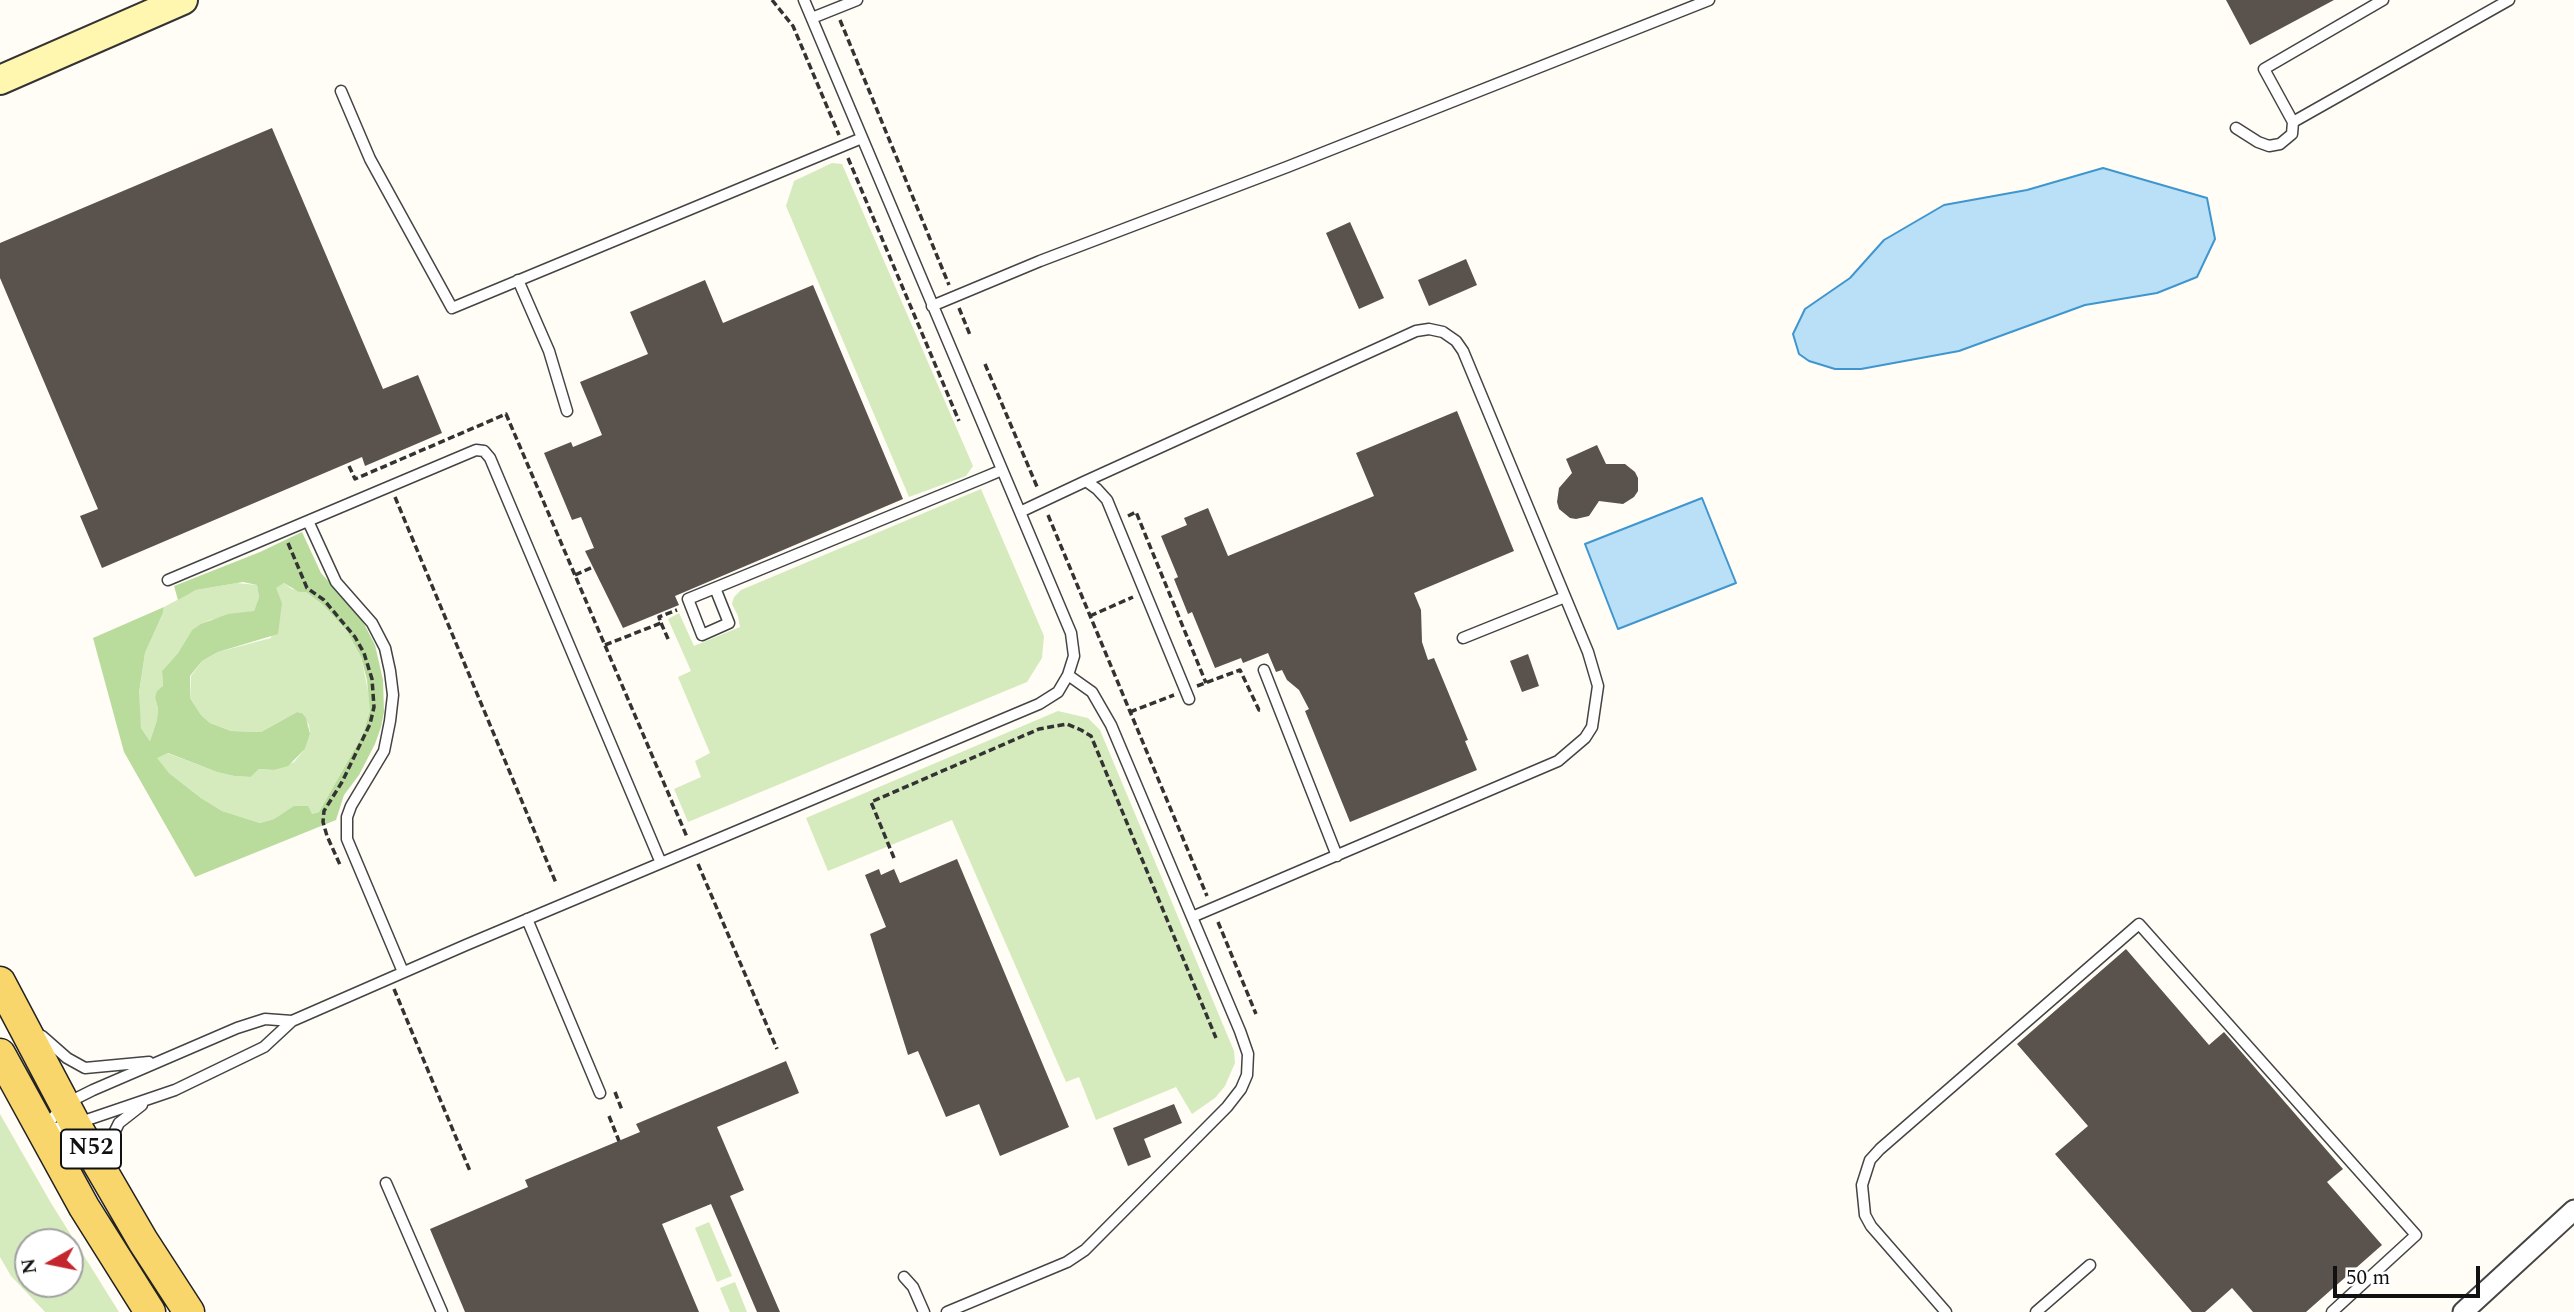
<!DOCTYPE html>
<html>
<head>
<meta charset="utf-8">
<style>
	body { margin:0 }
	#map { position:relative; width:2574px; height:1312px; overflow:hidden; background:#fffdf5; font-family:Spectral,serif }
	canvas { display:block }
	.north { position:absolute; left:14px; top:1228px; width:70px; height:70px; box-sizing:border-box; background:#fff; border:2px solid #a0a0a0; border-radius:50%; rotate:261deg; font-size:19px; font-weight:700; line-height:28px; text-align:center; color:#111 }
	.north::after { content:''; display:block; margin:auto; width:24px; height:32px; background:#c4262e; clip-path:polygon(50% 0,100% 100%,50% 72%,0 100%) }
	.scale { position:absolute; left:2333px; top:1266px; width:147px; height:32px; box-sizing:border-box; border:4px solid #111; border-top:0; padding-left:9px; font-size:21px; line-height:24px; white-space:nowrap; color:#111; -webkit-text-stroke:5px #fff; paint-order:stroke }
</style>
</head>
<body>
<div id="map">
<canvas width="2574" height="1312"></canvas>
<div class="north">N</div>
<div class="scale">50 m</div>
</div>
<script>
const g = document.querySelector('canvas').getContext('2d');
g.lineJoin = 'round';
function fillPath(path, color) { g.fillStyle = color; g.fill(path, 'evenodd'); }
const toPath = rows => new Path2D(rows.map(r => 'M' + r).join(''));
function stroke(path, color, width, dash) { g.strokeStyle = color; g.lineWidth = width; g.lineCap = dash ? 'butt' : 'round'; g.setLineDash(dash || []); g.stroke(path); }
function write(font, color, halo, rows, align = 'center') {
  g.font = font + ' Spectral,serif'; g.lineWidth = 7; g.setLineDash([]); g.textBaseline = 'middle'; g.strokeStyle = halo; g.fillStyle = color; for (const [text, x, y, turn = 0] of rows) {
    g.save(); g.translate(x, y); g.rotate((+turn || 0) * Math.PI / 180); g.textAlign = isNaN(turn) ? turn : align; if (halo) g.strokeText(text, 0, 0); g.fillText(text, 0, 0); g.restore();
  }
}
fillPath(toPath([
	[832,163,842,164,973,466,966,476,909,497,786,206,794,181],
	[981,489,1044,636,1042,658,1027,682,688,822,674,789,701,777,695,761,710,753,678,677,691,671,668,619,679,613,694,646,740,627,738,616,732,604,734,597,741,590],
	[237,583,257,585,259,597,254,611,210,620,192,630,178,653,162,671,163,686,155,698,158,708,157,720,150,741,141,728,138,701,145,653,163,613,164,607,196,590],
	[284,583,292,589,306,592,323,605,347,631,361,657,370,700,370,710,363,734,319,812,312,814,295,806,274,819,260,823,222,811,201,798,169,773,156,758,167,753,217,772,234,776,251,777,259,769,274,770,294,762,305,749,310,734,309,725,302,713,297,712,261,732,231,731,210,723,201,715,190,698,191,676,202,661,218,652,271,638,276,587],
	[1058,711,1088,718,1100,730,1234,1051,1235,1063,1225,1086,1215,1098,1192,1114,1176,1087,1096,1120,1079,1077,1066,1082,952,820,828,871,806,818],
	[0,1114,51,1203,119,1312,45,1312,11,1276,0,1257],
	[28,1242,70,1242,70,1284,28,1284],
	[709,1222,732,1276,717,1282,695,1228],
	[735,1282,747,1312,730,1312,720,1288]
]), '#d5ebbd');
fillPath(toPath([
	[302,532,321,573,361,618,375,645,383,680,384,712,381,727,375,744,359,775,344,795,336,820,195,877,124,752,93,638,164,607,163,613,145,653,139,693,141,728,150,741,157,720,158,708,155,698,157,691,163,686,162,671,178,653,192,630,201,624,228,614,254,611,259,597,257,585,243,582,196,590,178,600,174,586,260,552],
	[284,583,299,592,306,592,323,605,347,631,361,657,367,680,370,710,363,734,319,812,312,814,308,806,294,806,274,819,260,823,222,811,201,798,169,773,157,758,168,753,217,772,234,776,251,777,259,769,274,770,288,766,305,749,310,734,306,718,302,713,297,712,261,732,231,731,210,723,201,715,190,698,190,676,202,661,218,652,278,634,282,603,276,588]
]), '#b9dc9c');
const water = toPath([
	[2103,168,2207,198,2215,239,2197,277,2157,293,2085,305,1959,351,1861,369,1835,369,1809,361,1799,354,1793,334,1805,309,1850,278,1884,240,1944,205,2027,190,2103,168],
	[1702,498,1736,583,1618,629,1585,544,1702,498]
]);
fillPath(water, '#b9e0f7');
stroke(water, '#3f96cf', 2);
fillPath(toPath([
	[2226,0,2334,0,2250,45],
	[272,128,383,389,418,375,442,433,365,466,362,457,102,568,80,516,98,509,0,278,0,243],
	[1350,222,1384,298,1359,309,1326,233],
	[1466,259,1477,285,1429,306,1418,280],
	[705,280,723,323,813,285,903,499,675,596,679,605,623,628,585,551,594,548,581,517,572,520,544,453,571,442,573,447,602,435,580,382,648,354,630,312],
	[1457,411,1514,551,1414,593,1421,610,1422,642,1428,660,1434,658,1468,740,1465,741,1477,770,1350,822,1305,711,1309,709,1299,690,1287,680,1282,670,1276,672,1268,653,1243,663,1241,658,1215,668,1192,612,1188,614,1174,579,1178,577,1161,536,1187,525,1184,518,1208,508,1228,556,1374,496,1356,453],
	[1597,445,1606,464,1625,464,1635,472,1638,478,1638,491,1634,497,1623,504,1599,501,1589,516,1576,519,1570,518,1559,509,1557,502,1559,488,1572,473,1566,459],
	[1528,654,1539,686,1522,692,1510,661],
	[957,859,1069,1127,1000,1156,979,1104,946,1117,918,1051,908,1055,870,934,886,927,865,875,879,869,881,875,894,869,900,883],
	[2126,949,2209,1045,2224,1032,2343,1169,2327,1182,2382,1245,2306,1312,2253,1312,2232,1288,2205,1312,2192,1312,2055,1154,2088,1126,2017,1044],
	[786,1061,799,1093,717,1127,744,1190,730,1196,780,1312,757,1312,711,1204,662,1224,699,1312,465,1312,430,1229,528,1187,525,1180,640,1132,636,1124],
	[1174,1104,1182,1123,1144,1139,1151,1157,1128,1166,1113,1128]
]), '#5a524d');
const lane = toPath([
	[812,18,857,0],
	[341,91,370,159,452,308,862,138],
	[2293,122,2509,0],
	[2236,128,2258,142,2269,146,2280,144,2292,134,2293,122,2264,69,2383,0],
	[518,280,549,351,567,411],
	[932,306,1040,261,1287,167,1709,0],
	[1086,481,1416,331,1429,329,1443,332,1456,341,1463,351,1588,652,1598,686,1592,727,1585,738,1558,761,1192,917],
	[1020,512,1086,481,1097,489,1107,500,1189,699],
	[308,521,336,582,372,623,385,648,390,671,393,695,390,721,384,751,351,806,347,817,347,839,403,972],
	[168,580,476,450,484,451,490,458,661,863],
	[715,588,729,623,702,635,688,599,715,588,983,478,1002,470],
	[1463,638,1565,597],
	[1264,670,1337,856],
	[527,919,600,1093],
	[42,1036,67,1058,85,1068,149,1062],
	[44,1128,65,1104,93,1090,237,1028,265,1019,292,1021],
	[46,1130,75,1124,175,1090,264,1047,292,1021,466,945,1039,704,1058,692,1068,675,1074,656,1071,633,804,0],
	[105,1163,108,1145,119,1123,142,1105],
	[386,1183,442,1312],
	[904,1277,913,1287,924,1312],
	[947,1312,1067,1262,1085,1250,1227,1107,1241,1089,1247,1075,1248,1054,1240,1031,1111,725,1092,692,1068,675],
	[1946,1312,1871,1226,1865,1215,1862,1185,1870,1160,1880,1149,2139,924,2416,1235,2332,1312],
	[2036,1312,2090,1265]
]);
const street = toPath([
	[2463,1312,2574,1210]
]);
const secondary = toPath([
	[0,80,183,0]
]);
const primary = toPath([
	[0,982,75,1124,143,1241,189,1312],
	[0,1054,84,1207,150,1312]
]);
stroke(lane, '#444', 13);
stroke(street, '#444', 23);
stroke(secondary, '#333', 32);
stroke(primary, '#222', 33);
stroke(toPath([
	[772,0,793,26,839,135],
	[840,20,949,285],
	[848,158,959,421],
	[959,308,970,335],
	[985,364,1038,489],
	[349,466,355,479,506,414,687,837],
	[395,497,556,883],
	[1048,515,1207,896],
	[1128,516,1136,512,1206,683],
	[288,543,307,588,324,600,355,637,364,653,372,679,374,707,370,724,342,782,324,811,323,822,327,836,341,867],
	[575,575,593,567],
	[1090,616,1133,597],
	[661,623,669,641],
	[605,645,661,623,659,617,677,610],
	[1197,686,1240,670,1259,710,1263,709],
	[1130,712,1174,695],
	[894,858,871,802,1039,729,1067,724,1081,730,1091,736,1216,1038],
	[698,864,777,1049],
	[1218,922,1256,1014],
	[394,989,470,1171],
	[615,1092,622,1110],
	[609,1116,619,1141]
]), '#333', 3.5, [7, 3.5]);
stroke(lane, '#fff', 10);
stroke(street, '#fff', 19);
stroke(secondary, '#fff6b0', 28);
stroke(primary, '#f9d66b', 30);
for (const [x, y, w] of [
	[91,1149,60]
]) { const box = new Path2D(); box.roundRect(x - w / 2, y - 19.5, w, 39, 5); g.fillStyle = '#fff'; g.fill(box); stroke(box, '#111', 2); }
write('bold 23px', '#111', null, [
	["N52",91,1149]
]);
</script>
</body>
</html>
